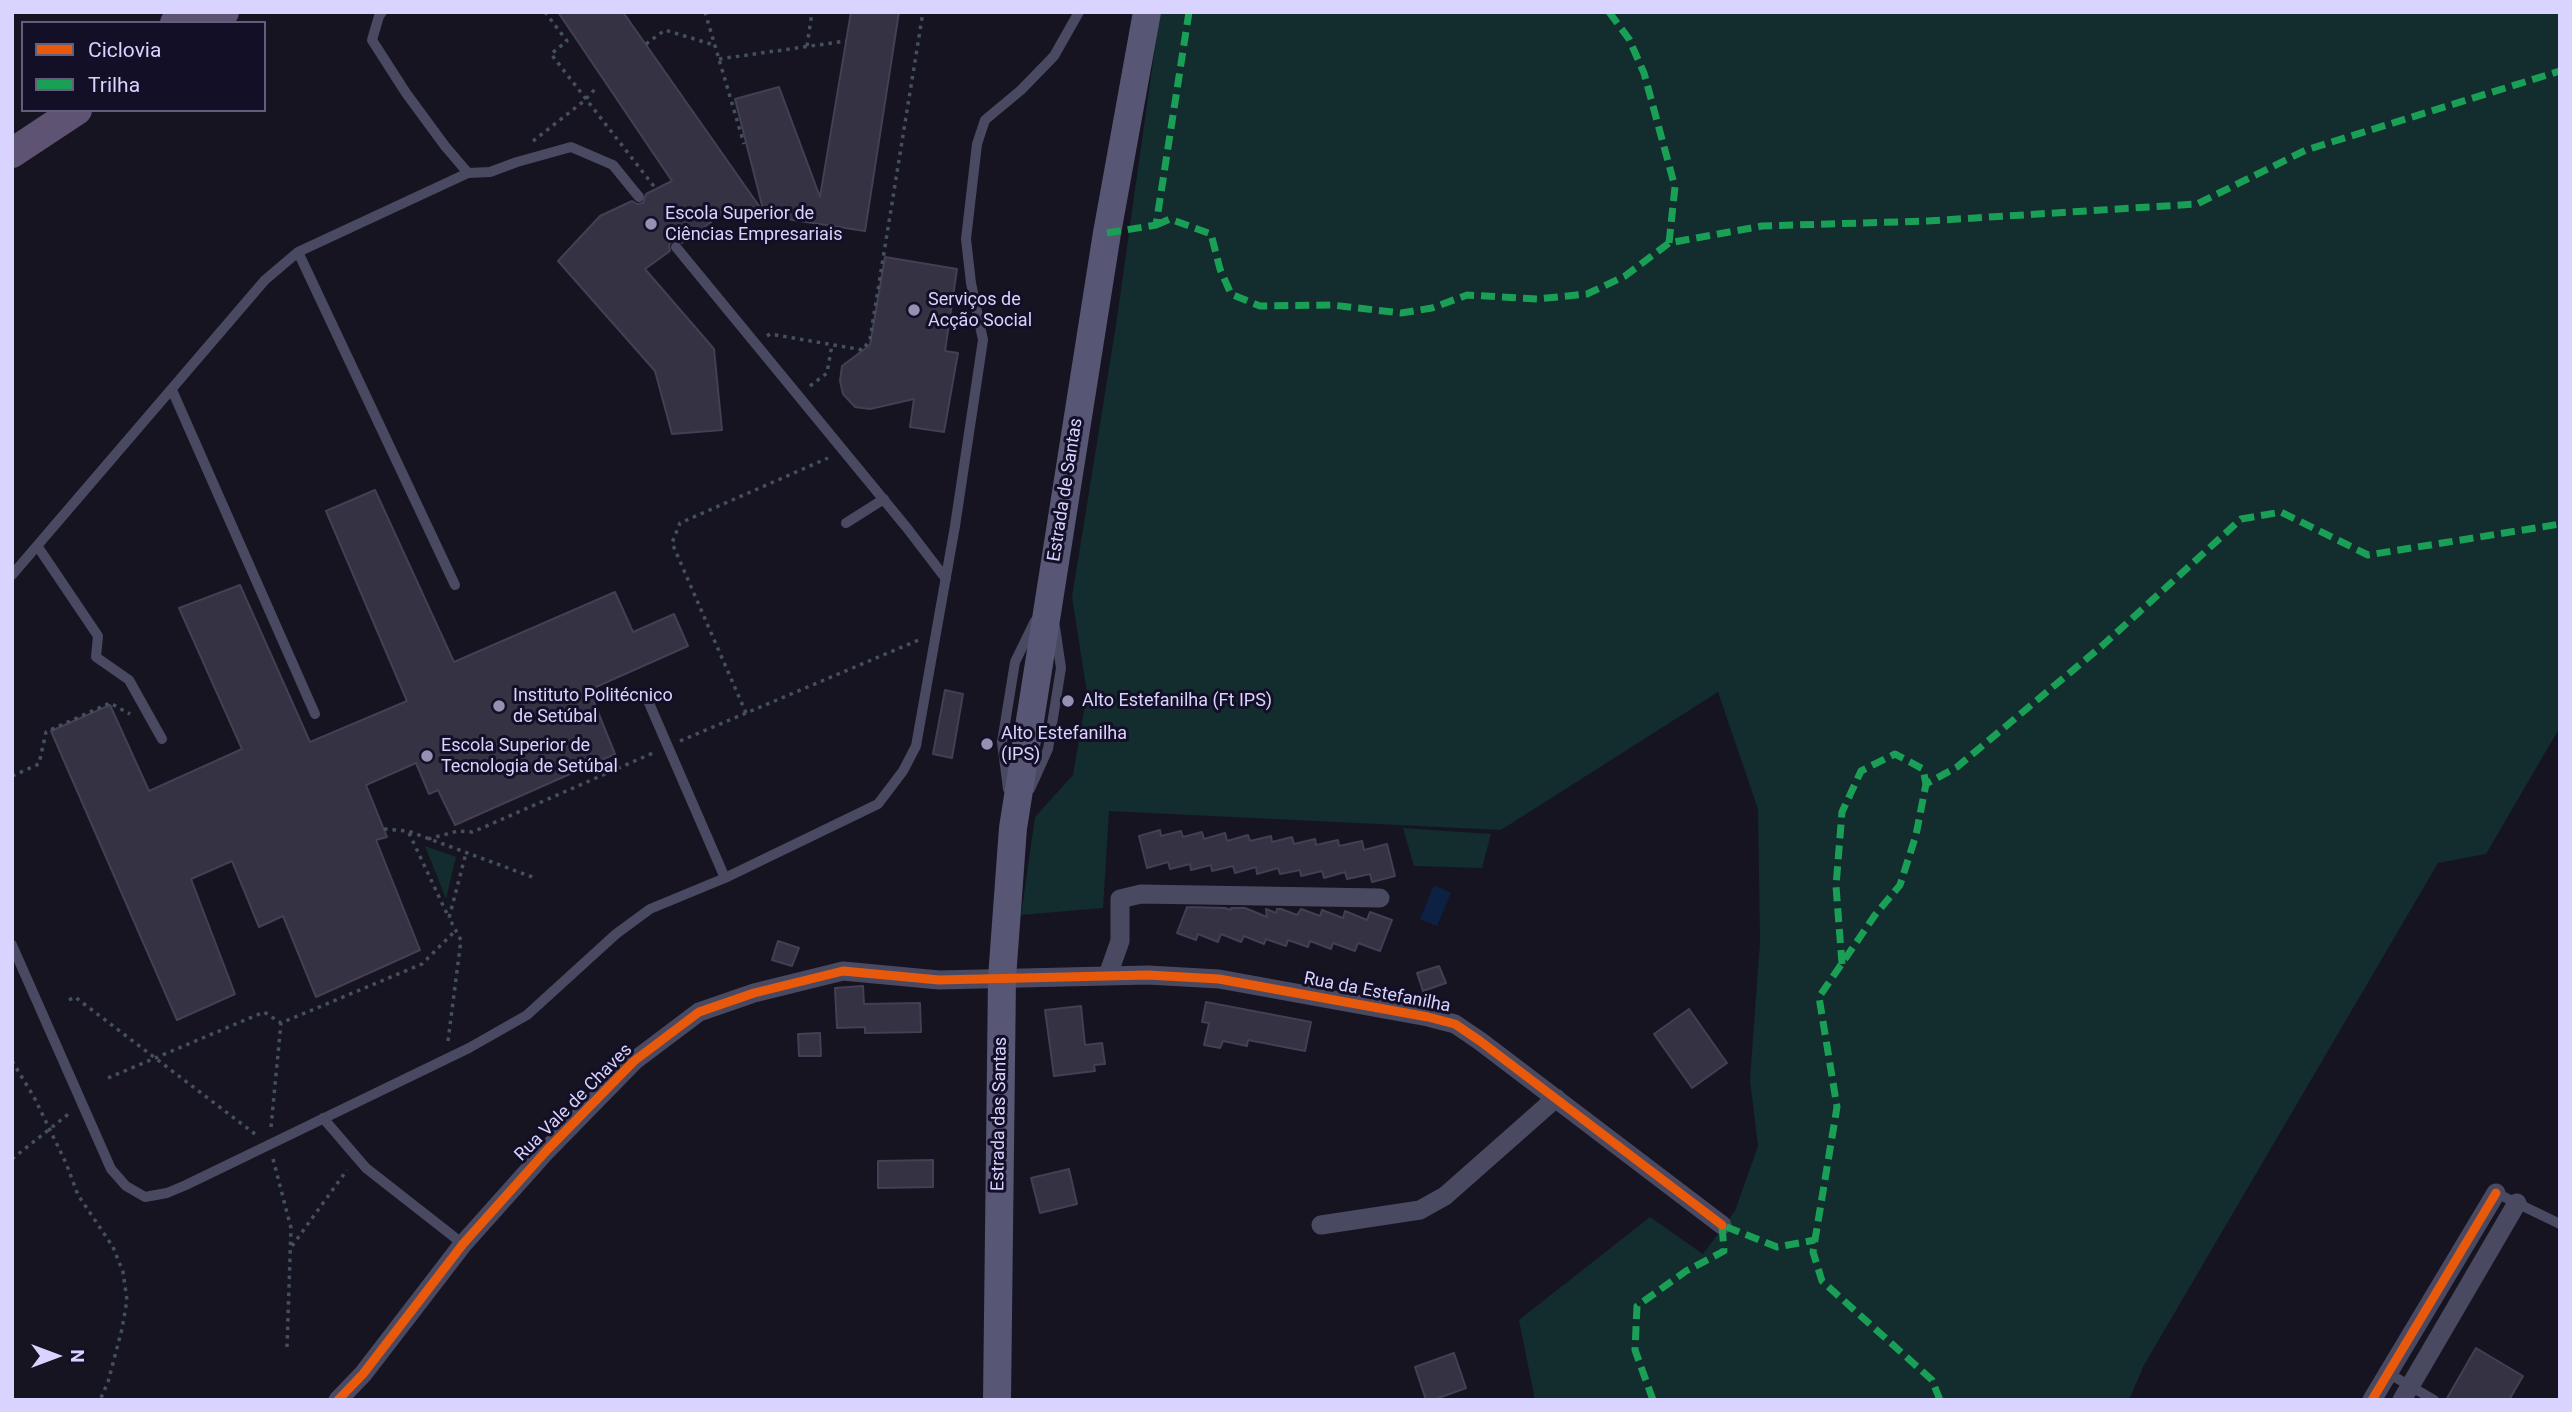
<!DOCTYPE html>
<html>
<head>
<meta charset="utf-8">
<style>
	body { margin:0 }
	#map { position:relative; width:2572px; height:1412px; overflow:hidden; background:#161421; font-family:Roboto,sans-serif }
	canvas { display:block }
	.frame { position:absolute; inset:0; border:14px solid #d9d4ff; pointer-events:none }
	.legend { position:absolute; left:21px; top:21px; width:245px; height:91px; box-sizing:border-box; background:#130f26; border:2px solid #625e7d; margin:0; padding:9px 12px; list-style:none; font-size:21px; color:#d9d4ff }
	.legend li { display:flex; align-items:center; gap:14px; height:35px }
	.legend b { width:35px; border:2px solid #625e7d }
	.north { position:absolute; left:21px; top:1321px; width:70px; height:70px; -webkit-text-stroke:5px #130f26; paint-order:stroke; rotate:90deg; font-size:19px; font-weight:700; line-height:28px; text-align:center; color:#d9d4ff }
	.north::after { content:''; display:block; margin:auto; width:24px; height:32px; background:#d9d4ff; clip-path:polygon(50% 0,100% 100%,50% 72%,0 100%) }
</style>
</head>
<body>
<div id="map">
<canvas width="2572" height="1412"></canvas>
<div class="frame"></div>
<ul class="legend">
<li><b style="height:9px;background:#e8590c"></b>Ciclovia</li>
<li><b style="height:9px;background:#1a9f57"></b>Trilha</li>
</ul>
<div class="north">N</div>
</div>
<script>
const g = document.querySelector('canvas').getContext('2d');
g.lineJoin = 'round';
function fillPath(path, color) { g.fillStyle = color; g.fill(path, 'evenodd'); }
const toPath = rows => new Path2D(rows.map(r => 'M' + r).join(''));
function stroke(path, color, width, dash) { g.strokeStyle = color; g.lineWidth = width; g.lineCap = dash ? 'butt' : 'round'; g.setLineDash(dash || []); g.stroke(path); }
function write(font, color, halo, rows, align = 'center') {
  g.font = font + ' Roboto,sans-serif'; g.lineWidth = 6; g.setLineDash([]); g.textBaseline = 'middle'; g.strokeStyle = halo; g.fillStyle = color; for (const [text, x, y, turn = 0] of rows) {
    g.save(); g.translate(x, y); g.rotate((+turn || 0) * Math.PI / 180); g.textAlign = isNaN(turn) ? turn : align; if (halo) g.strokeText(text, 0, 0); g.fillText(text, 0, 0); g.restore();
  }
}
fillPath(toPath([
	[1160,12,2560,12,2560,727,2486,854,2438,863,2144,1365,2129,1400,1535,1400,1519,1320,1650,1217,1703,1254,1735,1211,1758,1146,1750,1080,1760,942,1758,809,1718,692,1501,830,1109,811,1103,908,1021,915,1035,817,1073,775,1087,693,1072,597,1116,325],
	[1403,828,1491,834,1482,868,1414,866],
	[425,846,456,857,446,899]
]), '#132c2d');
fillPath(toPath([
	[1434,885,1451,893,1437,926,1420,919]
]), '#0d2144');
const building = toPath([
	[558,12,623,12,764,213,735,99,779,87,820,197,851,12,899,12,865,231,728,210,682,243,678,240,672,241,669,245,670,251,645,269,714,349,722,430,672,434,655,371,558,261,600,216,632,201,637,204,643,203,646,194,672,181,558,12],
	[885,257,957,269,945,351,958,353,944,432,910,427,914,399,870,409,855,407,843,394,840,381,842,366,870,345,885,257],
	[375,490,454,662,615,592,633,632,674,614,688,646,589,690,615,754,455,825,438,790,429,794,416,763,366,785,387,837,376,840,420,950,316,997,283,916,259,927,232,861,191,879,235,994,177,1020,51,731,110,705,149,791,242,749,179,608,240,585,310,742,407,701,326,511,375,490],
	[945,690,963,694,952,758,933,754,945,690],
	[1160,830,1161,836,1181,831,1183,837,1202,832,1204,839,1225,833,1227,841,1248,835,1250,841,1271,836,1272,842,1292,837,1294,844,1315,839,1316,845,1338,840,1339,846,1362,841,1364,850,1387,844,1395,876,1372,882,1370,874,1347,879,1345,872,1324,878,1322,871,1301,876,1300,870,1280,874,1278,868,1257,874,1256,867,1235,873,1233,866,1212,871,1211,865,1191,870,1190,864,1170,869,1168,862,1147,868,1139,836,1160,830],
	[1187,907,1225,908,1231,910,1231,908,1245,908,1267,917,1266,909,1276,913,1277,909,1281,909,1297,915,1301,909,1320,916,1322,910,1343,918,1345,911,1367,920,1370,912,1392,920,1380,951,1358,943,1355,951,1333,943,1331,949,1310,941,1308,947,1288,940,1286,946,1266,939,1264,944,1244,936,1241,942,1221,934,1218,942,1198,934,1196,940,1177,933,1187,907],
	[778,941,799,948,792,966,772,960,778,941],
	[1439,966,1446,983,1423,991,1417,973,1439,966],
	[863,986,864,1004,920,1003,921,1032,865,1033,865,1027,837,1028,835,988,863,986],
	[1206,1002,1311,1022,1305,1051,1248,1040,1247,1046,1223,1041,1220,1048,1204,1045,1209,1023,1202,1022,1206,1002],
	[1081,1006,1085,1045,1102,1043,1105,1064,1094,1065,1095,1071,1054,1076,1045,1010,1081,1006],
	[1689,1009,1727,1063,1692,1088,1654,1034,1689,1009],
	[820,1033,821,1056,799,1056,798,1034,820,1033],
	[933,1160,933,1187,878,1188,878,1161,933,1160],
	[1069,1169,1077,1204,1040,1213,1031,1178,1069,1169],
	[2476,1348,2523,1376,2509,1400,2446,1400,2476,1348],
	[1454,1353,1466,1388,1433,1400,1426,1400,1415,1367,1454,1353]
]);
fillPath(building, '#343243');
stroke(building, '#433f54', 2);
stroke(toPath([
	[545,12,567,41,551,54,656,189],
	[705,12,744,144],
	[646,44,665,30,714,45],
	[807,46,812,12],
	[719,59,846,41],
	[533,141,584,101,596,88],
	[767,336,770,334,863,350,870,339,923,12],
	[810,386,827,373,832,345],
	[746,713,672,543,680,523,828,458],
	[680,741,921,639],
	[12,776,39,764,46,732,110,703,130,714],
	[384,829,408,831,535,878],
	[409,833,449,918],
	[428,839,458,831,472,832,482,828,653,753],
	[69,1000,75,997,255,1134],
	[448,1041,461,940,449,918,466,853],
	[12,1061,34,1097,66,1163,78,1195,113,1247,123,1272,127,1300,122,1329,108,1382,100,1400],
	[108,1078,264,1012,281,1023,422,964,455,931],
	[271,1127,281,1023],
	[12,1159,71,1112],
	[273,1159,291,1228,287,1347],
	[292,1246,347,1170]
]), '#44505f', 3.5, [3.5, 5]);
stroke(toPath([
	[382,12,379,16,372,40,406,93,445,146,468,173,490,172,517,162,571,147,613,165,639,197],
	[676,247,907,528,946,579],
	[298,252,455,585],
	[172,390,315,714],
	[846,523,884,499],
	[38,547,98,636,96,657,129,680,162,739],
	[12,575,265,280,298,252,468,173],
	[649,703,725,878],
	[1008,789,1002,742,1015,662,1035,621],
	[1030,789,1048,749,1061,668,1055,627],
	[12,945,111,1169,126,1186,145,1197,167,1193,186,1185,469,1048,527,1015,616,934,650,909,725,878,878,804,903,771,916,746,955,526,983,340,971,283,966,239,977,144,985,120,1021,90,1054,56,1079,12],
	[323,1118,366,1168,463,1244],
	[2496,1193,2560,1224],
	[2388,1373,2434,1400]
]), '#4a4962', 10);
stroke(toPath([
	[1108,975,1120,941,1120,899,1141,894,1380,898],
	[1321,1225,1420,1210,1445,1196,1556,1098],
	[338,1400,363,1374,463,1244,547,1150,634,1061,699,1012,754,993,843,971,939,980,1148,975,1219,979,1428,1017,1455,1024,1480,1041,1722,1225],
	[2372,1400,2496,1193],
	[2402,1400,2517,1203]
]), '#4a4962', 19);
stroke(toPath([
	[997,1400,1002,978,1013,828,1107,233,1147,12]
]), '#575674', 28);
stroke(toPath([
	[175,23,190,12],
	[208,23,224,12],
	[12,153,77,110]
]), '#5e5373', 30);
stroke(toPath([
	[1609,12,1629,39,1644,73,1675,187,1669,243],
	[1156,225,1170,219,1211,234,1220,269,1231,294,1260,306,1332,305,1401,313,1432,308,1467,295,1537,299,1587,294,1625,276,1669,243,1762,226,1927,221,2197,204,2306,150,2560,71],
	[1107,233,1156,225,1189,12],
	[1842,964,1836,886,1842,812,1861,771,1895,754,1923,769,1926,784],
	[1653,1400,1635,1350,1637,1306,1686,1271,1724,1251,1722,1225,1777,1247,1815,1240],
	[1940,1400,1932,1380,1822,1281,1813,1252,1837,1107,1819,997,1875,915,1900,885,1916,835,1926,784,1957,767,2103,645,2241,519,2281,512,2368,555,2560,524]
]), '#1a9f57', 7, [14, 7]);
stroke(toPath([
	[338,1400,363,1374,463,1244,547,1150,634,1061,699,1012,754,993,843,971,939,980,1148,975,1219,979,1428,1017,1455,1024,1480,1041,1722,1225],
	[2372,1400,2496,1193]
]), '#e8590c', 9);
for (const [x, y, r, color] of [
	[651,224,7,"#9591b1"],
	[914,310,7,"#9591b1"],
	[1068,701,7,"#9591b1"],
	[499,706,7,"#9591b1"],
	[987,744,7,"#9591b1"],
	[427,756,7,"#9591b1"]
]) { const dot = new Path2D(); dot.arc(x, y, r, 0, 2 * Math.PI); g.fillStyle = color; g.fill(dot); stroke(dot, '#130f26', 2.5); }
write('18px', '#d9d4ff', '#130f26', [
	["Escola Superior de",665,214],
	["Ciências Empresariais",665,235],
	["Serviços de",928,300],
	["Acção Social",928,321],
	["Instituto Politécnico",513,696],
	["de Setúbal",513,717],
	["Alto Estefanilha (Ft IPS)",1082,701],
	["Alto Estefanilha",1001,734],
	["(IPS)",1001,755],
	["Escola Superior de",441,746],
	["Tecnologia de Setúbal",441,767]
], 'left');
write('18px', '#d9d4ff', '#130f26', [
	["Estrada de Santas",1066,490,-81],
	["Rua da Estefanilha",1377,993,11],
	["Rua Vale de Chaves",574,1103,-45],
	["Estrada das Santas",1000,1114,-89]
]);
</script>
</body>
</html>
